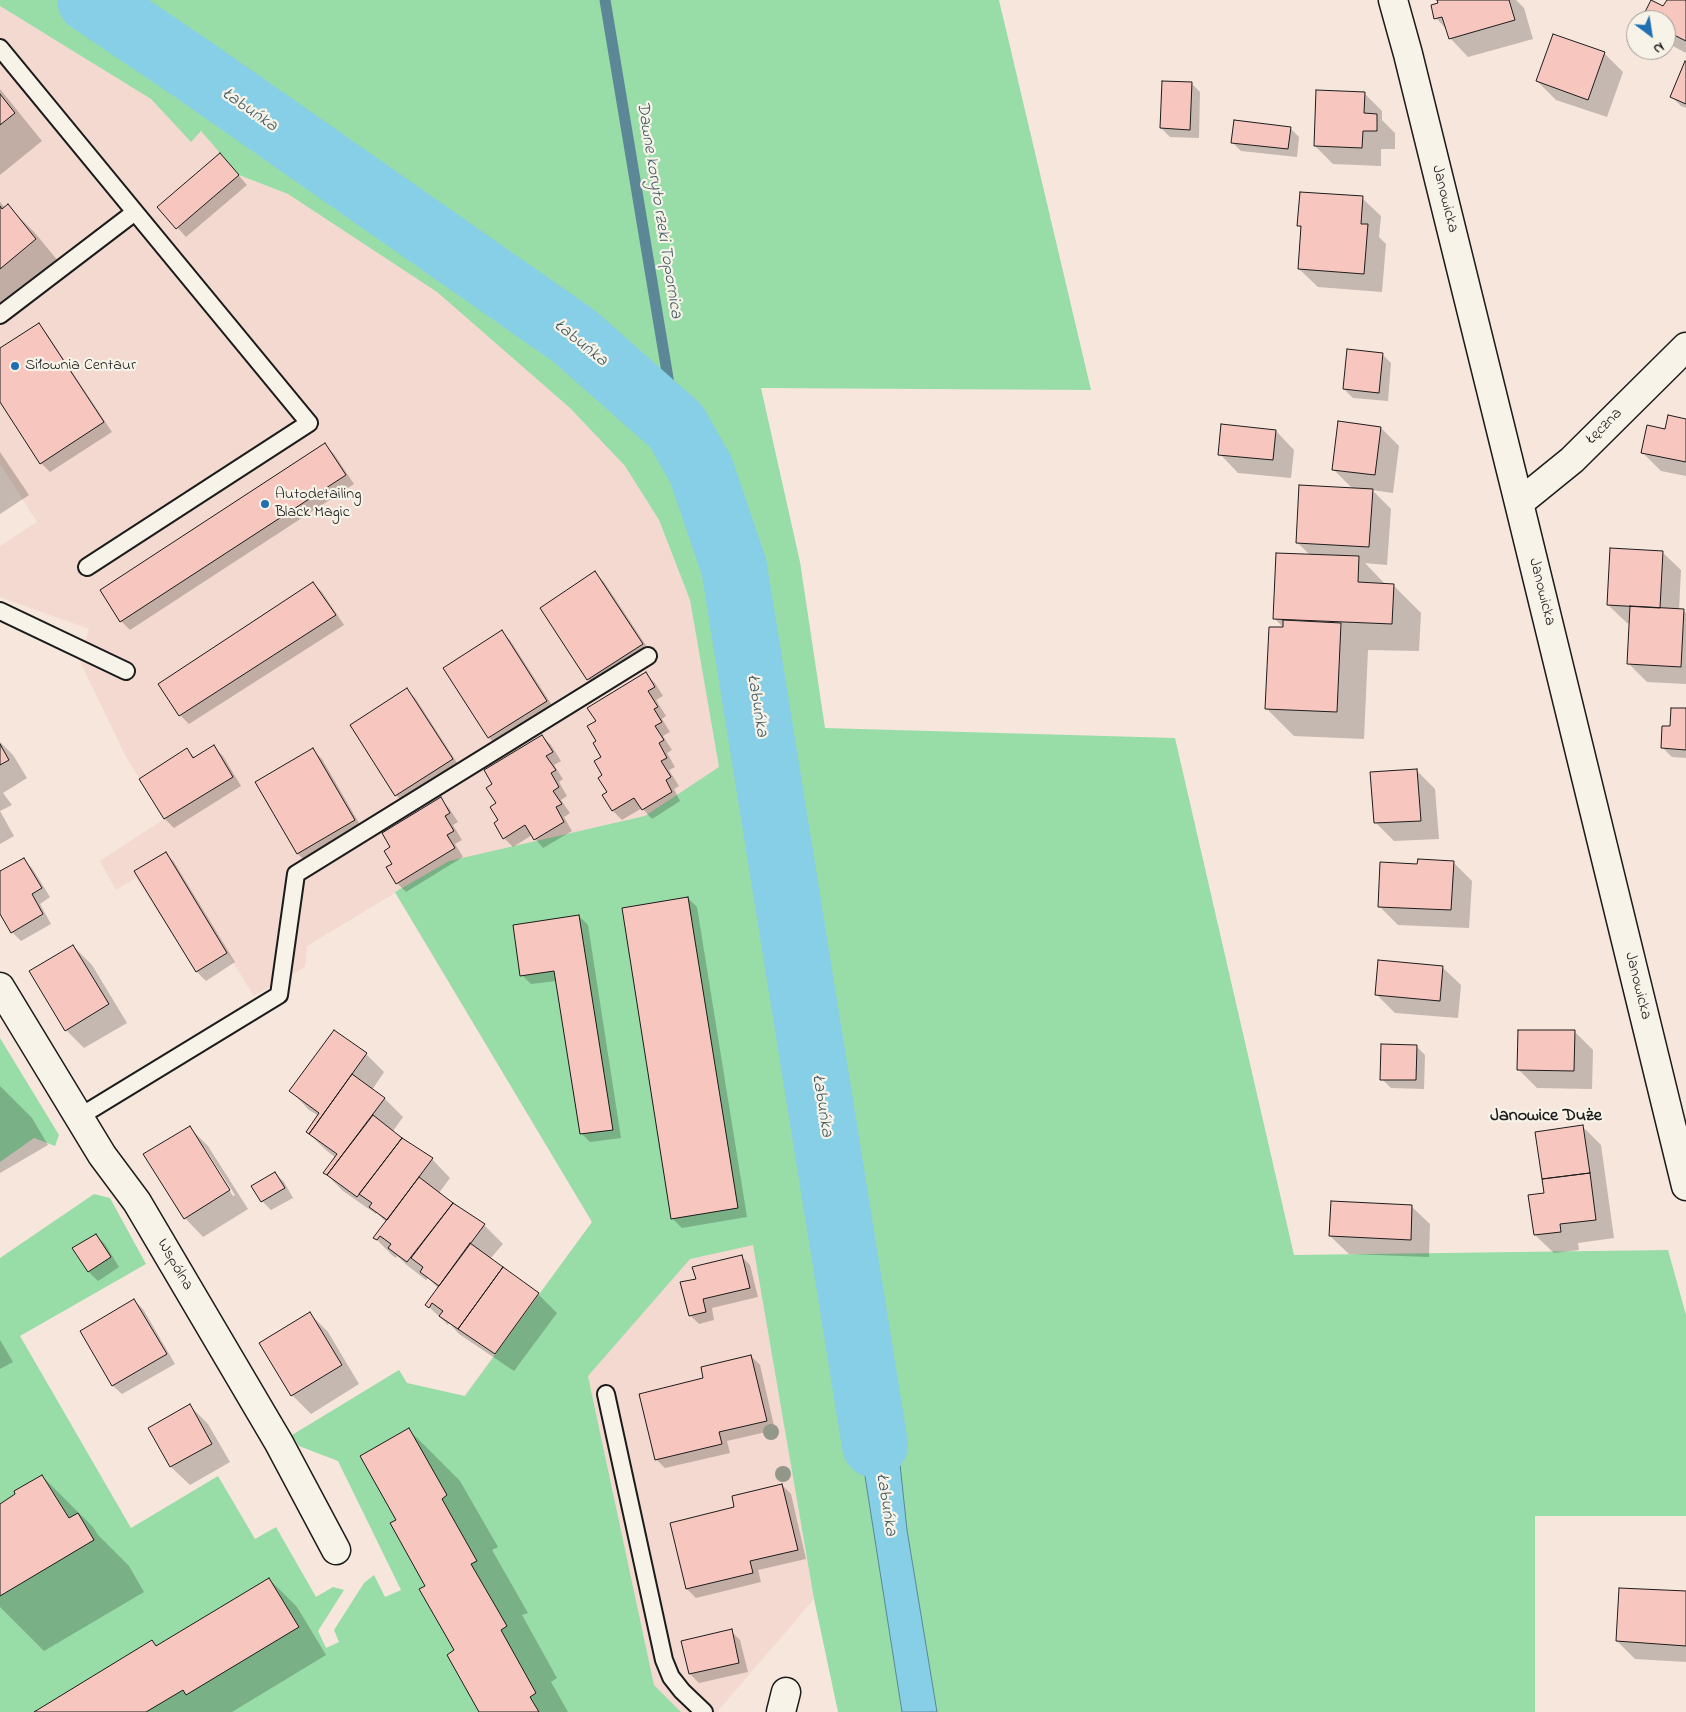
<!DOCTYPE html>
<html>
<head>
<meta charset="utf-8">
<style>
	body { margin:0 }
	#map { position:relative; width:1686px; height:1712px; overflow:hidden; background:#f7e6dc; font-family:"Indie Flower",sans-serif }
	canvas { display:block }
	.north { position:absolute; left:1626px; top:10px; width:50px; height:50px; box-sizing:border-box; background:#f7f3e8; border:1px solid #9f9d96; border-radius:50%; rotate:149deg; font-size:14px; font-weight:700; line-height:20px; text-align:center; color:#1c1c1c }
	.north::after { content:''; display:block; margin:auto; width:18px; height:22px; background:#1f6fb2; clip-path:polygon(50% 0,100% 100%,50% 72%,0 100%) }
</style>
</head>
<body>
<div id="map">
<canvas width="1686" height="1712"></canvas>
<div class="north">N</div>
</div>
<script>
const g = document.querySelector('canvas').getContext('2d');
g.lineJoin = 'round';
function fillPath(path, color) { g.fillStyle = color; g.fill(path, 'evenodd'); }
const toPath = rows => new Path2D(rows.map(r => 'M' + r).join(''));
function stroke(path, color, width, dash) { g.strokeStyle = color; g.lineWidth = width; g.lineCap = dash ? 'butt' : 'round'; g.setLineDash(dash || []); g.stroke(path); }
function write(font, color, halo, rows, align = 'center') {
  g.font = font + ' "Indie Flower",sans-serif'; g.lineWidth = 4.5; g.setLineDash([]); g.textBaseline = 'middle'; g.strokeStyle = halo; g.fillStyle = color; for (const [text, x, y, turn = 0] of rows) {
    g.save(); g.translate(x, y); g.rotate((+turn || 0) * Math.PI / 180); g.textAlign = isNaN(turn) ? turn : align; if (halo) g.strokeText(text, 0, 0); g.fillText(text, 0, 0); g.restore();
  }
}
fillPath(toPath([
	[0,6,151,99,190,141,201,131,239,175,288,194,437,292,570,408,625,466,659,520,690,600,719,767,753,1245,814,1599,717,1712,681,1712,654,1685,588,1376,464,1396,592,1222,395,893,307,946,305,967,254,996,227,953,196,972,136,878,116,890,100,861,164,819,125,755,79,659,89,629,0,597,0,546,37,522,0,464]
]), '#f3d9cf');
fillPath(toPath([
	[0,0,999,0,1091,390,761,388,800,562,825,728,1175,738,1294,1255,1668,1250,1686,1315,1686,1516,1535,1516,1535,1712,838,1712,814,1599,753,1245,690,1259,588,1376,654,1685,681,1712,0,1712,0,1258,94,1194,110,1198,146,1264,20,1336,131,1528,218,1476,255,1539,276,1527,316,1597,333,1587,344,1590,318,1631,326,1648,339,1642,334,1630,364,1583,374,1575,385,1597,401,1590,338,1461,299,1446,292,1435,399,1370,407,1383,465,1396,592,1222,395,892,449,861,645,816,719,767,690,600,659,520,625,466,570,408,437,292,288,194,239,175,201,131,191,142,151,99,0,6],
	[0,1038,59,1135,55,1146,34,1138,0,1162]
]), '#98dca8');
const water = toPath([
	[882,1351,895,1417,907,1530,937,1712,902,1712,862,1457,849,1427,849,1391,844,1359,882,1351]
]);
fillPath(water, '#86cfe7');
stroke(water, '#5c8796', 1);
fillPath(toPath([
	[1439,0,1516,0,1524,8,1533,39,1468,57,1450,38,1447,30,1436,18,1440,4],
	[1668,0,1686,0,1686,53,1671,45,1666,40,1666,20,1646,20,1644,18,1664,8],
	[1604,53,1623,72,1607,117,1556,100,1537,81],
	[1686,63,1686,108,1681,106,1672,97],
	[1191,83,1200,92,1199,138,1170,137,1161,128],
	[0,89,42,141,0,175],
	[1364,93,1382,111,1382,120,1395,133,1395,149,1381,149,1381,166,1333,164,1315,146],
	[1290,128,1299,137,1297,157,1241,151,1232,142],
	[229,164,247,185,186,237,159,207],
	[1362,198,1381,216,1379,237,1386,244,1382,292,1318,287,1299,269,1302,229,1299,225],
	[0,202,5,208,8,206,35,233,63,267,0,319],
	[38,325,47,334,112,432,50,472,41,463,0,400,0,350],
	[1382,354,1391,363,1388,401,1353,398,1344,389],
	[1686,420,1686,476,1661,471,1642,452,1666,430],
	[1381,428,1399,446,1393,493,1372,490,1391,509,1387,565,1365,563,1386,585,1393,585,1421,613,1419,651,1368,650,1364,739,1294,736,1267,709,1284,628,1275,619,1310,555,1297,542,1353,489,1334,470],
	[1276,431,1294,450,1291,478,1238,473,1220,454],
	[325,445,334,454,354,484,130,630,121,621],
	[0,452,29,495,0,514],
	[1662,552,1681,570,1679,610,1683,610,1686,613,1686,684,1647,682,1628,663,1630,624,1627,623,1608,605],
	[595,573,604,582,651,653,597,688,588,679],
	[313,583,322,592,344,625,189,724,180,715],
	[501,632,510,640,555,710,498,746,489,738,444,668],
	[646,674,655,683,663,696,656,700,666,716,662,719,670,732,663,736,672,750,667,753,675,767,669,770,679,786,674,789,680,801,652,819,642,808,622,820,613,811,604,795,609,792,604,776,603,757,598,741,597,722],
	[407,690,416,699,461,769,405,804,396,795,352,725],
	[1686,710,1686,758,1672,757,1663,748,1672,728],
	[542,736,551,745,561,761,554,765,563,779,559,782,567,796,561,800,570,813,564,817,572,831,543,848,532,835,513,847,504,838,495,823,500,821,497,804],
	[0,742,13,755,27,778,3,793,12,805,0,811,14,836,0,844],
	[214,747,223,756,241,786,174,828,165,819,140,780,187,750,195,758],
	[313,750,322,759,363,830,307,863,298,854,257,783],
	[1417,771,1435,789,1439,839,1394,841,1376,823],
	[440,799,449,808,458,822,453,825,462,840,455,844,463,857,406,892,397,883,388,868,394,864,392,847],
	[165,853,174,862,235,962,206,981,197,972,136,871],
	[23,859,32,868,50,897,40,904,51,924,21,941,12,932,0,911,0,873],
	[1453,862,1472,881,1469,928,1398,925,1379,906,1418,865],
	[688,898,697,907,747,1217,682,1228,673,1219,623,909],
	[579,916,588,925,621,1138,590,1142,581,1133,556,981,531,984,522,975],
	[73,946,92,965,127,1023,84,1048,66,1030],
	[1442,967,1461,985,1458,1018,1395,1013,1377,995],
	[1574,1031,1593,1050,1592,1089,1537,1088,1518,1069],
	[1416,1046,1425,1055,1424,1089,1391,1088,1382,1079],
	[366,1054,384,1072,372,1090,385,1099,403,1117,393,1131,432,1159,450,1178,439,1193,484,1225,503,1244,490,1259,538,1294,557,1313,514,1371,459,1334,449,1323,448,1325,427,1305,439,1289,428,1278,426,1280,408,1266,397,1256,396,1258,393,1256,375,1238,387,1223,377,1213,376,1214,343,1191,325,1173,336,1158,326,1150,307,1132,319,1116,309,1110,291,1091],
	[0,1086,32,1118,48,1145,0,1173],
	[189,1127,208,1146,248,1209,203,1237,185,1218],
	[201,1147,204,1147,235,1195,233,1196],
	[1583,1127,1601,1145,1614,1238,1578,1243,1579,1250,1554,1253,1535,1235,1545,1194],
	[275,1173,284,1182,293,1198,271,1210,262,1201],
	[1411,1206,1430,1224,1429,1257,1349,1254,1330,1236],
	[96,1235,105,1244,119,1267,98,1281,89,1272,74,1249],
	[741,1256,750,1265,758,1297,712,1308,714,1320,699,1324,690,1315,697,1280],
	[134,1300,143,1309,175,1364,122,1394,113,1386,81,1331],
	[310,1314,328,1332,359,1384,311,1414,292,1395,261,1343],
	[0,1340,13,1362,0,1369],
	[751,1356,760,1365,775,1430,727,1441,730,1453,665,1468,656,1459,705,1379],
	[189,1405,208,1424,230,1462,190,1485,171,1467,149,1428],
	[409,1430,460,1481,498,1547,492,1550,528,1613,522,1615,557,1678,551,1682,568,1712,481,1712,456,1651,397,1521],
	[42,1476,93,1527,98,1535,129,1566,144,1592,44,1651,0,1607,0,1505],
	[782,1485,791,1494,806,1559,758,1570,761,1582,696,1598,687,1589,736,1508],
	[269,1579,297,1607,326,1655,232,1712,36,1712,152,1642,157,1647],
	[1686,1592,1686,1662,1635,1659,1617,1641],
	[731,1631,740,1640,748,1672,699,1683,690,1674,683,1642]
]), '#0003');
stroke(toPath([
	[605,0,676,426]
]), '#5c8796', 11);
stroke(toPath([
	[90,0,191,68,574,336,676,426,701,470,734,567,875,1445]
]), '#86cfe7', 66);
const building = toPath([
	[1437,0,1509,0,1515,20,1449,39,1442,17,1434,19,1431,5,1438,3,1437,0],
	[1651,0,1663,6,1667,0,1686,0,1686,41,1666,31,1666,20,1646,20,1642,18,1651,0],
	[1553,34,1605,52,1588,100,1536,81,1553,34],
	[1685,61,1686,62,1686,104,1670,97,1685,61],
	[1162,81,1192,82,1190,130,1160,128,1162,81],
	[1316,90,1365,92,1364,113,1377,114,1377,131,1363,131,1362,148,1314,146,1316,90],
	[0,94,15,113,0,125,0,94],
	[1234,120,1291,127,1288,149,1231,143,1234,120],
	[220,153,239,175,176,229,157,207,220,153],
	[1300,192,1363,196,1361,224,1368,224,1364,274,1298,269,1301,226,1297,226,1300,192],
	[8,204,36,239,0,269,0,206,2,209,8,204],
	[39,323,104,422,40,464,0,402,0,348,39,323],
	[1347,349,1383,353,1379,393,1343,389,1347,349],
	[1668,415,1686,419,1686,462,1641,453,1647,425,1665,429,1668,415],
	[1338,421,1381,427,1375,475,1332,470,1338,421],
	[1221,424,1276,430,1273,460,1218,455,1221,424],
	[325,443,346,475,120,622,100,590,325,443],
	[1299,485,1373,489,1369,547,1296,543,1299,485],
	[1610,548,1663,551,1660,608,1607,605,1610,548],
	[1276,553,1359,556,1358,582,1394,584,1392,624,1273,619,1276,553],
	[595,571,643,644,587,680,540,608,595,571],
	[313,582,336,615,179,716,158,684,313,582],
	[1630,606,1684,609,1681,667,1627,664,1630,606],
	[1283,620,1341,623,1337,712,1265,709,1269,627,1283,627,1283,620],
	[502,630,547,701,488,738,443,668,502,630],
	[646,672,655,687,648,691,658,707,654,709,662,722,655,726,664,740,659,743,667,758,661,761,671,777,666,780,672,792,642,810,634,798,612,811,602,795,607,792,598,778,602,775,594,761,601,757,593,743,596,741,587,726,596,721,587,708,646,672],
	[407,688,453,759,395,796,350,725,407,688],
	[1671,708,1686,708,1686,750,1661,748,1662,726,1670,726,1671,708],
	[542,735,553,752,546,756,556,770,551,773,559,787,553,791,562,804,556,807,564,822,534,840,525,825,503,839,494,823,498,820,490,807,496,803,486,788,492,784,484,770,542,735],
	[0,744,9,760,0,765,0,744],
	[214,745,233,777,164,819,139,779,187,748,193,758,214,745],
	[313,748,355,820,297,854,255,782,313,748],
	[1417,769,1421,821,1374,823,1370,772,1417,769],
	[441,797,450,813,445,816,454,831,447,835,455,848,396,884,386,867,392,864,384,851,390,847,382,833,441,797],
	[166,852,227,953,196,972,134,871,166,852],
	[24,858,42,888,32,894,43,914,11,933,0,914,0,871,24,858],
	[1418,859,1454,861,1451,910,1378,907,1380,862,1417,864,1418,859],
	[688,897,738,1208,671,1219,622,908,688,897],
	[579,915,613,1130,580,1134,554,971,520,976,513,925,579,915],
	[73,945,109,1004,65,1031,29,971,73,945],
	[1378,960,1443,966,1440,1001,1375,995,1378,960],
	[334,1030,367,1053,309,1134,306,1132,319,1113,289,1091,334,1030],
	[1518,1030,1575,1030,1574,1071,1517,1070,1518,1030],
	[1381,1044,1417,1045,1416,1080,1380,1080,1381,1044],
	[352,1074,385,1098,327,1175,323,1173,337,1154,309,1134,352,1074],
	[373,1115,402,1138,357,1197,327,1175,373,1115],
	[1583,1125,1590,1173,1542,1179,1535,1132,1583,1125],
	[190,1126,230,1190,184,1219,143,1154,190,1126],
	[402,1138,433,1158,387,1220,369,1207,372,1203,359,1194,402,1138],
	[275,1172,285,1188,261,1202,251,1186,275,1172],
	[1590,1173,1596,1220,1560,1224,1561,1232,1534,1235,1528,1195,1544,1193,1542,1179,1590,1173],
	[419,1177,453,1203,407,1262,388,1248,391,1244,380,1236,377,1240,373,1238,419,1177],
	[1331,1201,1412,1205,1411,1240,1329,1236,1331,1201],
	[453,1203,485,1224,439,1286,420,1272,423,1267,411,1258,453,1203],
	[96,1234,111,1257,88,1272,72,1248,96,1234],
	[470,1243,503,1267,458,1329,439,1316,443,1311,432,1303,429,1308,425,1305,470,1243],
	[742,1255,750,1288,703,1299,706,1312,689,1316,680,1282,696,1279,692,1267,742,1255],
	[503,1267,539,1293,495,1354,458,1329,503,1267],
	[134,1299,167,1354,112,1386,80,1331,134,1299],
	[310,1312,342,1365,291,1396,259,1343,310,1312],
	[751,1355,767,1421,719,1432,722,1444,655,1460,639,1394,703,1378,701,1367,751,1355],
	[190,1404,212,1444,170,1467,148,1428,190,1404],
	[409,1428,447,1495,442,1499,477,1561,471,1564,507,1626,501,1630,536,1693,530,1697,539,1712,479,1712,447,1655,454,1650,419,1589,425,1586,390,1523,396,1520,360,1456,409,1428],
	[42,1475,69,1518,78,1513,94,1540,0,1596,0,1504,15,1494,14,1491,42,1475],
	[782,1484,798,1550,750,1561,753,1573,686,1589,670,1523,734,1507,732,1496,782,1484],
	[269,1578,299,1627,186,1695,183,1690,146,1712,34,1712,152,1640,156,1646,269,1578],
	[1619,1588,1686,1591,1686,1646,1616,1641,1619,1588],
	[732,1629,739,1663,689,1674,681,1641,732,1629]
]);
fillPath(building, '#f7c7bf');
stroke(building, '#1c1c1c', 1);
const lane = toPath([
	[0,48,135,212,0,315],
	[87,567,309,423,135,212],
	[0,611,126,671],
	[79,1117,279,995,296,874,648,656],
	[606,1394,664,1660,671,1677,682,1691,704,1712]
]);
const street = toPath([
	[1393,0,1408,54,1519,503,1686,1186],
	[1519,503,1572,460,1686,347],
	[0,987,102,1155,137,1202,279,1443,336,1550],
	[781,1712,786,1692]
]);
stroke(lane, '#1c1c1c', 20);
stroke(street, '#1c1c1c', 31);
stroke(lane, '#f7f3e8', 16);
stroke(street, '#f7f3e8', 28);
g.fillStyle = '#93978a';
for (const [x, y] of [
	[771,1432],
	[783,1474]
]) { g.beginPath(); g.arc(x, y, 8, 0, 2 * Math.PI); g.fill(); }
for (const [x, y, r, color] of [
	[15,366,5,"#1f6fb2"],
	[265,504,5,"#1f6fb2"]
]) { const dot = new Path2D(); dot.arc(x, y, r, 0, 2 * Math.PI); g.fillStyle = color; g.fill(dot); stroke(dot, '#f7f3e8', 2); }
write('16px', '#1c1c1c', '#f7f3e8', [
	["Janowicka",1444,199,76],
	["Łęczna",1605,427,-45],
	["Janowicka",1541,592,76],
	["Janowicka",1637,986,76],
	["Wspólna",174,1265,60]
]);
write('16px', '#1c1c1c', '#f7f3e8', [
	["Siłownia Centaur",25,366],
	["Autodetailing",275,495],
	["Black Magic",275,513]
], 'left');
write('italic 18px', '#415b63', '#f7f3e8', [
	["Łabuńka",249,111,35],
	["Dawne koryto rzeki Topornica",658,210,81],
	["Łabuńka",580,344,39],
	["Łabuńka",756,706,81],
	["Łabuńka",821,1106,81],
	["Łabuńka",885,1505,81]
]);
write('bold 18px', '#1c1c1c', '#f7f3e8', [
	["Janowice Duże",1546,1117]
]);
</script>
</body>
</html>
